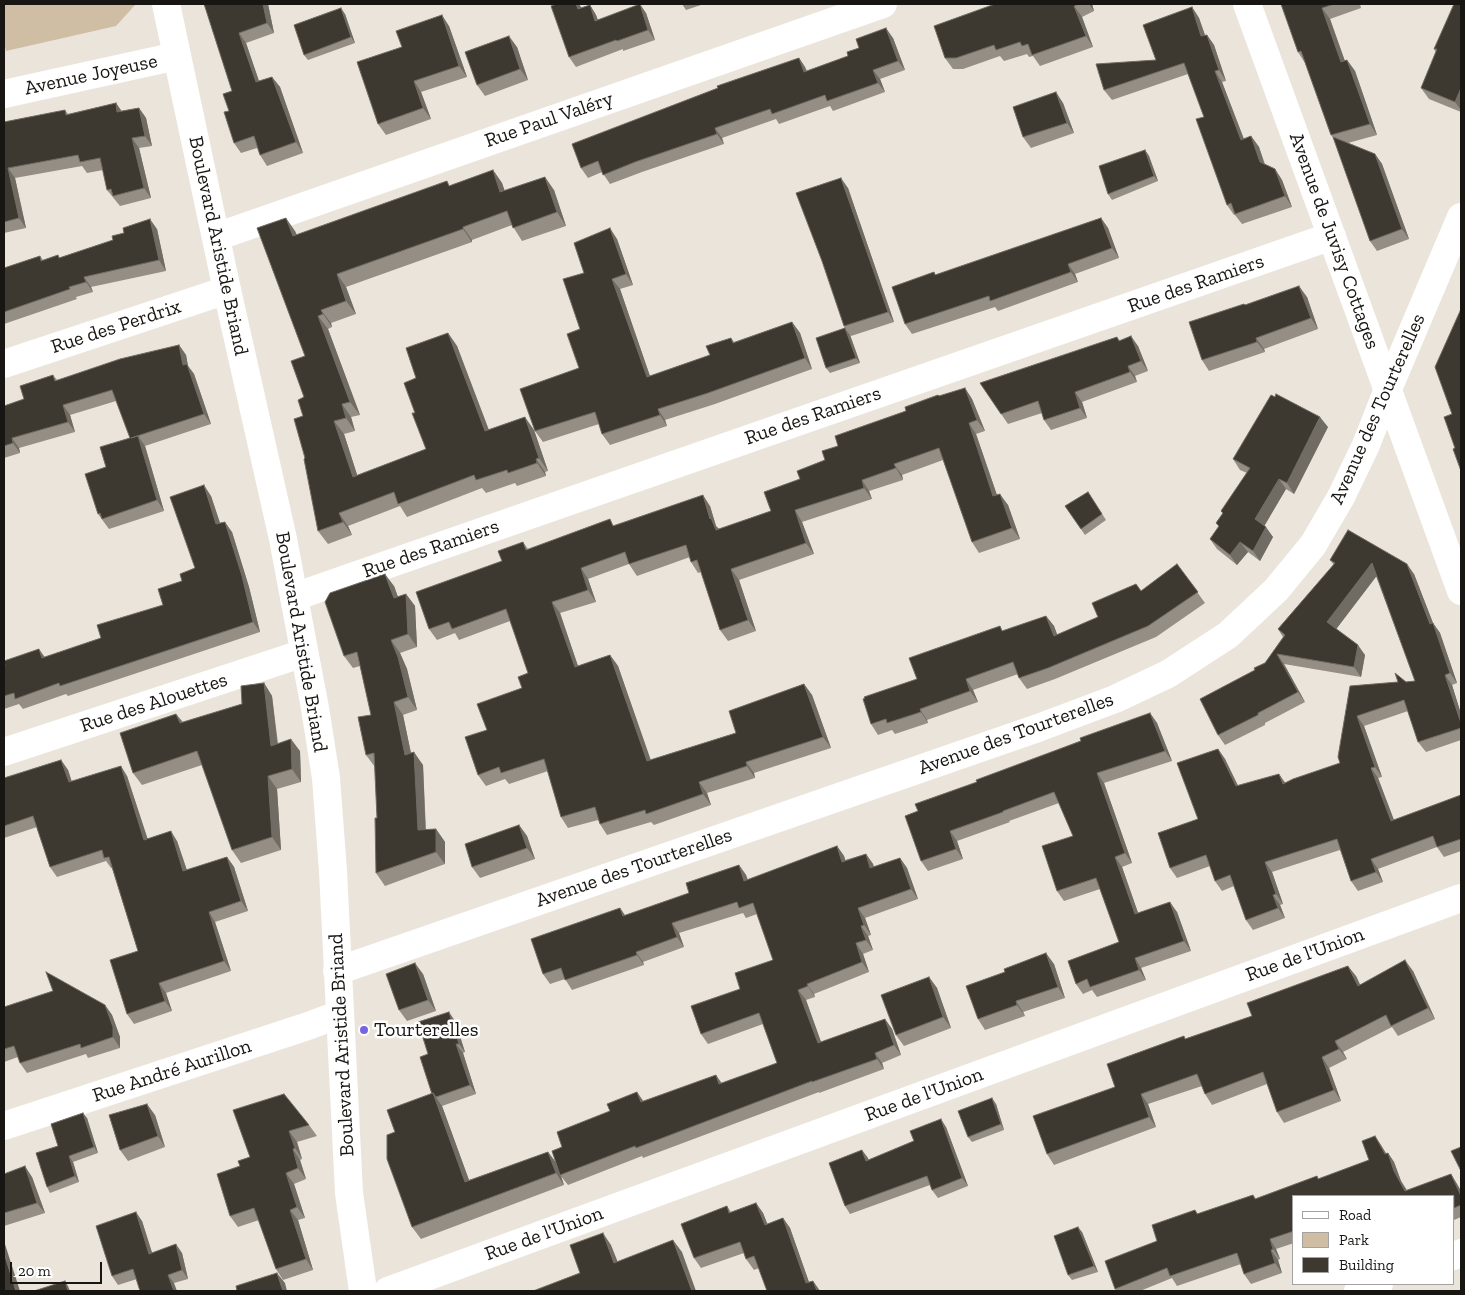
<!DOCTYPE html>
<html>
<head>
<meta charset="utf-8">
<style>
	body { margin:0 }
	#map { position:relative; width:1465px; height:1295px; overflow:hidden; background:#ebe4da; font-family:"Zilla Slab",serif }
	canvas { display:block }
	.frame { position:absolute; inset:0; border:5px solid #181613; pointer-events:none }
	.legend { position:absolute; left:1292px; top:1195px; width:162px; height:90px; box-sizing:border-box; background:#fff; border:1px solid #a3a2a1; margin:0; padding:6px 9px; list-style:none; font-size:15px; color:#181613 }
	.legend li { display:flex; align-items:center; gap:10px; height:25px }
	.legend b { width:25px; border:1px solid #a3a2a1 }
	.scale { position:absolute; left:10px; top:1262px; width:92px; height:22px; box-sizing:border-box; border:2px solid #181613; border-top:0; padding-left:6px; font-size:15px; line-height:18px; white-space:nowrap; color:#181613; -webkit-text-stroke:4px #fff; paint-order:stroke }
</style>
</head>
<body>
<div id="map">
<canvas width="1465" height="1295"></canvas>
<div class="frame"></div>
<ul class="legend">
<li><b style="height:6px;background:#fff"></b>Road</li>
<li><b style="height:14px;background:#cfbda4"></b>Park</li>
<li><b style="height:14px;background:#3d3830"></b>Building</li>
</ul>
<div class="scale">20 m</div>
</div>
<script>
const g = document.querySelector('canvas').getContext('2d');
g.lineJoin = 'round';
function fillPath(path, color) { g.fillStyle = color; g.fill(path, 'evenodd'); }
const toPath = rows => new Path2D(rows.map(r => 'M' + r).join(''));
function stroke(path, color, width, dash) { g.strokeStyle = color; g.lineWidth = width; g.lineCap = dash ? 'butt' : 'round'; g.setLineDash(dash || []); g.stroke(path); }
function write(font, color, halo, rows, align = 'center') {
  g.font = font + ' "Zilla Slab",serif'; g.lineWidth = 5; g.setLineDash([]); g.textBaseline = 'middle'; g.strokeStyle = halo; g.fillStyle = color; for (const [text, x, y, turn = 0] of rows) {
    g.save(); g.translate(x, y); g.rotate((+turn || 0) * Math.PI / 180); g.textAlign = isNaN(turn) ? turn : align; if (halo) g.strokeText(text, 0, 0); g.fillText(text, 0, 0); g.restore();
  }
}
fillPath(toPath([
	[4,4,136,4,116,26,6,51,4,42]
]), '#cfbda4');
stroke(toPath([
	[1247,4,1461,591],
	[4,94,177,56],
	[216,237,883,4],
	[4,364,227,290],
	[294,597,1332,236],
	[4,752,304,653],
	[337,971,1038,728,1115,699,1168,674,1228,635,1276,590,1313,545,1341,497,1366,445,1388,389,1461,217],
	[4,1126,308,1026,340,1014],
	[1454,1256,1461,1253],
	[388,1291,1461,898],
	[1358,1291,1379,1284]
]), '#fff', 28);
stroke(toPath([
	[166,4,227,290,283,539,315,708,326,778,333,871,349,1193,363,1291]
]), '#fff', 28);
fillPath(toPath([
	[268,4,274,33,246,43,259,81,272,77,280,87,303,153,267,166,260,155,257,148,241,153,234,143,229,111,232,91,206,10],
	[557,4,579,4,581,8,590,5,596,15,598,20,646,13,655,40,623,51,623,49,576,67,569,57],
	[682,4,704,4,686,10],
	[995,4,1092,4,1094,11,1082,17,1093,47,1040,66,1033,56,1029,57,1027,54,1004,61,1000,56,963,69,953,69,945,58],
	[1281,4,1360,4,1361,8,1330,19,1345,61,1347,60,1355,71,1377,135,1348,143,1375,154,1382,164,1409,239,1377,251,1370,241,1333,137,1331,135,1305,63,1298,52],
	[1461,4,1461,112,1429,99,1421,88,1436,52,1434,49],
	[1192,7,1199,18,1205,35,1207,35,1214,45,1226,81,1222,82,1244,139,1251,136,1259,147,1265,164,1275,169,1282,180,1292,207,1242,224,1235,215,1234,215,1227,205,1204,117,1188,74,1112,100,1104,90,1156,60],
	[345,14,355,43,308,60,304,55],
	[449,26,467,77,421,92,431,119,386,135,378,124,402,47],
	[893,38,905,70,880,79,885,92,833,111,830,106,779,124,776,119,722,138,724,144,642,172,610,184,602,172,588,178,581,168,799,58,805,67,807,71,848,56],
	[517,47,528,80,485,96,477,85],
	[116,103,121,111,139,108,146,118,152,146,139,148,151,198,120,206,107,190,103,170,87,173,82,166,15,178,26,228,4,233,4,122,65,110,68,114],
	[1063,103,1074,133,1031,148,1023,137],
	[1145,150,1149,156,1158,181,1112,200,1108,194],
	[493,170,502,183,504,191,554,190,566,226,522,241,512,225,472,240,472,242,346,287,356,314,331,323,332,327,328,329,360,415,351,417,355,431,344,434,357,475,426,449,415,413,416,378,448,333,457,346,489,430,534,430,548,471,545,472,546,476,517,486,515,483,486,493,482,488,407,517,400,506,348,526,352,535,328,544,318,531,305,458,303,416,305,356,295,231,297,235,450,186],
	[848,188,894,322,851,336,850,335,860,363,830,373,826,368,845,328,844,326],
	[1101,218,1108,228,1119,258,1075,274,1078,282,998,311,995,307,912,334,905,324,934,272,936,275],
	[157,229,166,271,91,287,93,292,76,297,77,299,4,324,4,268,40,256,43,260,58,255,60,258],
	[617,239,633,285,620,289,650,376,710,355,731,338,734,342,792,322,800,333,812,369,715,404,665,420,667,426,610,445,602,434,599,424,543,442,535,431,579,368,580,329,584,273],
	[1307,297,1318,329,1264,349,1265,352,1209,371,1202,360,1245,305],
	[1120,340,1138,346,1148,371,1135,376,1137,382,1082,402,1087,418,1051,430,1044,420,1042,413,1008,424,980,383],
	[179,345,186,355,188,366,194,374,211,424,145,446,164,511,109,529,98,514,106,467,130,438,116,401,70,415,75,432,19,448,20,453,4,458,4,406,24,399,53,375,57,380],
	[965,388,972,399,985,431,976,434,997,495,1008,505,1020,539,979,553,972,542,943,460,902,475,903,480,869,491,872,499,802,522,814,554,739,580,756,631,728,641,720,630,701,572,698,573,691,562,690,557,637,576,629,564,588,579,596,602,560,613,578,666,610,655,618,666,650,760,736,733,804,684,812,695,831,748,754,773,755,778,707,793,711,805,654,825,651,822,607,835,600,824,598,820,568,828,561,817,548,771,509,784,505,779,486,786,478,775,487,730,522,688,528,673,510,621,459,640,455,633,437,640,429,629,502,561,523,542,528,549,615,525,710,506,716,526,719,529,771,511,800,479,825,460,838,446,938,395,939,396],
	[1328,427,1294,494,1286,489,1264,526,1273,537,1260,561,1248,552,1237,565,1217,549,1210,539,1219,527,1216,523,1223,514,1221,511,1247,473,1240,470,1233,459],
	[1088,492,1106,520,1085,535,1065,506],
	[211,496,220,523,232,532,249,587,260,632,68,696,66,694,23,709,19,704,4,709,4,666,44,657,101,638,163,605,182,581,195,568],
	[1330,560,1414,574,1433,623,1440,633,1457,683,1452,685,1461,714,1461,740,1426,752,1418,742,1408,711,1364,726,1382,777,1378,778,1394,820,1461,795,1461,851,1444,857,1437,847,1378,869,1383,882,1358,891,1351,881,1340,850,1272,872,1283,904,1280,905,1285,918,1253,930,1246,920,1234,886,1222,891,1215,881,1210,866,1177,878,1170,868,1198,819,1218,749,1225,759,1238,786,1285,783,1340,763,1350,686,1415,681,1376,576,1336,629,1365,655,1361,677,1284,664,1305,702,1265,723,1265,725,1225,745,1218,735,1255,670,1265,663,1283,637,1278,629,1334,565],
	[1177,564,1205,603,1156,637,1055,679,1027,689,1019,678,1018,674,973,690,978,702,927,720,928,723,895,734,892,730,878,735,871,724,917,679,1004,631,1046,616,1054,626,1057,635,1098,617,1141,591],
	[394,586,398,597,406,594,415,606,417,647,400,653,407,669,417,710,403,715,411,753,423,765,426,830,436,829,445,842,445,864,385,886,376,873,377,818,375,767,366,755,371,715,360,666,353,668,344,656],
	[264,683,272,696,278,743,300,751,301,782,277,789,281,850,241,863,232,850,202,765,142,785,133,773,176,714,183,722,242,704],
	[1150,713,1157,723,1172,761,1104,783,1132,863,1122,867,1138,913,1177,912,1191,951,1141,968,1146,980,1097,997,1092,990,1083,994,1076,984,1119,942,1100,889,1064,901,1057,891,1073,836,1059,803,1009,821,1010,822,957,841,963,859,928,871,921,861,918,811,977,782],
	[61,760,68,770,72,782,127,776,147,838,177,841,187,870,227,857,234,867,248,911,215,922,231,971,166,993,172,1011,134,1024,127,1014,138,951,112,868,111,868,106,861,57,877,50,867,37,827,4,838,4,778],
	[519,825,527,836,535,859,480,878,472,867],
	[837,846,844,856,845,860,866,854,873,864,874,867,900,858,907,868,918,899,865,918,871,935,868,936,873,950,863,954,869,972,814,994,815,997,806,1000,821,1042,885,1019,892,1029,901,1055,882,1063,884,1069,819,1093,819,1092,643,1158,642,1156,568,1185,560,1175,562,1147,644,1101,722,1083,777,1063,763,1024,708,1044,701,1034,740,989,773,960,757,914,746,918,743,913,679,933,684,947,643,962,644,965,572,990,565,979,550,984,543,974,620,908,625,916,689,893,739,865,746,875,748,880],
	[1054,964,1065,998,1023,1012,1025,1016,985,1030,978,1019],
	[1413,971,1435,1019,1398,1036,1392,1027,1343,1052,1347,1059,1329,1068,1341,1101,1284,1123,1277,1112,1267,1084,1212,1105,1205,1094,1202,1086,1148,1104,1156,1127,1054,1165,1047,1154,1115,1087,1185,1039,1252,1016,1356,976,1360,985],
	[423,974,436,1011,407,1021,399,1010],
	[929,977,937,988,951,1028,904,1046,896,1035],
	[105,1005,112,1015,120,1037,120,1048,88,1058,86,1054,27,1073,20,1063,18,1057,4,1062,4,1007],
	[455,1021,465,1052,463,1053,476,1094,442,1106,469,1180,548,1152,557,1164,564,1185,421,1239,412,1227,432,1094,428,1054],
	[996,1104,1004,1130,972,1142,968,1137],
	[233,1110,309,1125,317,1136,297,1142,302,1159,300,1160,306,1179,294,1184,305,1218,298,1220,313,1270,283,1280,276,1269,259,1220,238,1227,230,1216,240,1166,250,1157],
	[155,1115,165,1147,128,1161,120,1150],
	[87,1118,98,1153,73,1162,79,1182,50,1193,47,1187],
	[946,1127,968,1186,938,1198,932,1190,930,1185,850,1214,845,1206,868,1158,868,1160],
	[1375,1136,1386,1153,1388,1153,1394,1162,1401,1181,1407,1190,1451,1174,1457,1184,1461,1191,1461,1217,1454,1220,1454,1196,1294,1196,1294,1243,1276,1249,1280,1259,1278,1260,1282,1273,1251,1284,1244,1274,1241,1264,1177,1286,1172,1278,1140,1291,1116,1291,1115,1289,1157,1241,1195,1210,1198,1214,1253,1195,1256,1199,1317,1176,1319,1179,1369,1160],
	[4,1174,32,1177,45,1213,4,1226],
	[756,1203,763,1213,767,1224,783,1218,790,1228,809,1282,813,1281,820,1291,767,1291,759,1268,754,1270,746,1259,744,1253,701,1268,694,1258,727,1206,731,1212],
	[142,1221,152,1253,182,1253,188,1279,174,1283,137,1279,118,1285,112,1276],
	[1082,1232,1098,1272,1072,1280,1068,1275]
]), '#948e85');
fillPath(toPath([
	[263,4,268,4,274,33,267,23],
	[576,4,579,4,581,7,585,18,578,9],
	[640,4,646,13,655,40,648,30],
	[1089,4,1092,4,1094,11],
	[590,5,596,15,601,30,595,21],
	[1074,6,1082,17,1093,47,1086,36],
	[1192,7,1199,18,1209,47,1201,36],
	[341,8,345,14,355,43,351,37],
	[1322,8,1330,19,1349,73,1341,62],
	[442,15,449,26,467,77,459,66],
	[886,28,893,38,905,70,898,61],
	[239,33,246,43,263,93,256,82],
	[1207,35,1214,45,1226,81,1219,70],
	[509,36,517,47,528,80,520,69],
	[799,58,805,67,810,82,804,72],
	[1347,60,1355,71,1377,135,1370,124],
	[873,70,880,79,885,92,878,83],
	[1215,71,1222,82,1248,150,1241,140],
	[272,77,280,87,303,153,296,142],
	[414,81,421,92,431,119,423,108],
	[1461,88,1461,110,1455,102],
	[1056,92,1063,103,1074,133,1067,123],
	[116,103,123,113,117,112],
	[139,108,146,118,152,146,145,136],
	[715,128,722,138,724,144,717,134],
	[1251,136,1259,147,1267,173,1260,162],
	[132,138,139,148,151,198,144,188],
	[1145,150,1149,156,1158,181,1154,176],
	[1375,154,1382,164,1409,239,1402,229],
	[8,168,15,178,26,228,19,218],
	[1275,169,1282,180,1292,207,1285,196],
	[493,170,502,183,510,205,500,192],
	[545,177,554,190,566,226,557,212],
	[841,178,848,188,894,322,888,312],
	[286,218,295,231,302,249,293,236],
	[1101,218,1108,228,1119,258,1112,248],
	[150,219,157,229,166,271,159,260],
	[463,227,472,240,472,242,463,229],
	[610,228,617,239,633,285,626,274],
	[1068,264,1075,274,1078,282,1071,272],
	[337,274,346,287,356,314,346,301],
	[84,277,91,287,93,292,86,282],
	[612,279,620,289,654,388,647,377],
	[1299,286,1307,297,1318,329,1311,318],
	[321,310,331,323,332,327,323,314],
	[318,316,328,329,360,415,350,402],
	[792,322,800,333,812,369,805,358],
	[846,330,850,335,860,363,856,358],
	[448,333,457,346,494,444,485,431],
	[1131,336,1138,346,1148,371,1141,361],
	[1256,338,1264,349,1265,352,1257,342],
	[179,345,186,355,188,366,194,374,211,424,204,414,183,365],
	[1128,366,1135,376,1137,382,1130,372],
	[965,388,972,399,985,431,977,420],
	[1075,392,1082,402,1087,418,1080,408],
	[342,404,351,417,355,431,346,418],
	[63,405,70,415,75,432,68,422],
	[658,409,665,420,667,426,660,415],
	[525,417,534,430,548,471,539,458],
	[1320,417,1328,427,1294,494,1287,483],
	[334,421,344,434,362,490,353,477],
	[969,423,976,434,1001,507,993,496],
	[138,436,145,446,164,511,157,500],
	[12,438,19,448,20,453,13,443],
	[536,459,545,472,546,476,537,463],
	[894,464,902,475,903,480,896,468],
	[1279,479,1286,489,1262,530,1255,519],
	[862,480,869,491,872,499,864,488],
	[204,485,211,496,224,535,216,524],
	[1000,494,1008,505,1020,539,1012,528],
	[703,495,710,506,716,526,719,529,716,530,710,519],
	[795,510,802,522,814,554,806,543],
	[339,513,348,526,352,535,343,522],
	[225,522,232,532,249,587,260,632,253,622],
	[1266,527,1273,537,1260,561,1253,551],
	[1240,542,1248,552,1237,565,1230,555],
	[1372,563,1379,573,1334,632,1327,622],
	[1407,564,1414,574,1433,623,1440,633,1457,683,1450,673,1430,624],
	[581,568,588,579,596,602,588,590],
	[731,569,739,580,756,631,748,620],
	[385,574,394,586,403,611,394,598],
	[406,594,415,606,417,647,408,634],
	[552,602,560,613,582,678,575,667],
	[1046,616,1054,626,1062,647,1054,636],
	[391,640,400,653,407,669,417,710,408,697],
	[1358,645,1365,655,1361,677,1354,667],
	[39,649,46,659,42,658],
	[1277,654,1284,664,1305,702,1298,692],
	[610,655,618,666,655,772,647,761],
	[1445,675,1452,685,1461,714,1461,724],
	[966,679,973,690,978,702,970,691],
	[264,683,272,696,279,758,271,746],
	[804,684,812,695,831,748,823,737],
	[394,702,403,715,414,768,405,755],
	[920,709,927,720,928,723,921,712],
	[1150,713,1157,723,1172,761,1165,751],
	[176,714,185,726,180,723],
	[1357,716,1364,726,1382,777,1375,767],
	[291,739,300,751,301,782,292,769],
	[1218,749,1225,759,1243,796,1236,786],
	[414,752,423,765,426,842,418,830],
	[61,760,68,770,75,792,69,782],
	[746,762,754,773,755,778,747,766],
	[121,766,127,776,151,849,144,840],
	[1371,768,1378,778,1398,831,1391,821],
	[1097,773,1104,783,1132,863,1125,853],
	[1279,774,1286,784,1283,784],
	[268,776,277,789,281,850,272,837],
	[699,782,707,793,711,805,703,794],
	[519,825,527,836,535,859,527,848],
	[436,829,445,842,445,864,436,852],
	[171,831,177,841,190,880,183,871],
	[950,831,957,841,963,859,956,849],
	[837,846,844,856,849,872,842,862],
	[866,854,873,864,877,878,870,868],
	[227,857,234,867,248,911,241,901],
	[1115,857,1122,867,1142,924,1135,914],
	[900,858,907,868,918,899,911,889],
	[1371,859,1378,869,1383,882,1376,872],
	[1265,862,1272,872,1283,904,1276,894],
	[739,865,746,875,751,891,744,881],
	[1273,895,1280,905,1285,918,1278,908],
	[1170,902,1177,912,1191,951,1184,941],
	[620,908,627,918,623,916],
	[858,908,865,918,871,935,864,925],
	[209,912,215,922,231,971,224,961],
	[672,923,679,933,684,947,677,937],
	[861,926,868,936,873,950,866,940],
	[856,943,863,954,869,972,862,962],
	[636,952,643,962,644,965,637,955],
	[1046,953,1054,964,1065,998,1058,987],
	[1135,958,1141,968,1146,980,1139,970],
	[1405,960,1413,971,1435,1019,1428,1008],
	[415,963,423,974,436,1011,428,1000],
	[1348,966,1356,976,1366,997,1358,986],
	[929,977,937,988,951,1028,943,1017],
	[159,983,166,993,172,1011,165,1001],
	[807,984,814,994,815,997,808,986],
	[798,990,806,1000,825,1053,818,1043],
	[1016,1001,1023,1012,1025,1016,1017,1005],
	[105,1005,112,1015,120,1037,120,1048,113,1037],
	[449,1012,455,1021,465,1052,459,1044],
	[885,1019,892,1029,901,1055,894,1045],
	[1335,1041,1343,1052,1347,1059,1339,1049],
	[456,1044,463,1053,476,1094,470,1085],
	[875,1053,882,1063,884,1069,877,1059],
	[1322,1057,1329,1068,1341,1101,1334,1090],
	[716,1075,723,1085,719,1084],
	[637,1092,644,1102,641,1102],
	[433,1093,442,1106,474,1194,465,1182],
	[1141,1094,1148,1104,1156,1127,1149,1117],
	[992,1098,996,1104,1004,1130,1001,1124],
	[147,1104,155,1115,165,1147,158,1136],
	[83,1113,87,1118,98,1153,94,1147],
	[941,1119,946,1127,968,1186,962,1178],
	[289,1131,297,1142,302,1159,295,1148],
	[1375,1136,1381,1145,1392,1164,1385,1154],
	[293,1149,300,1160,306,1179,298,1168],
	[862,1150,868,1158,872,1169,866,1161],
	[548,1152,557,1164,564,1185,556,1173],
	[1388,1153,1394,1162,1401,1181,1410,1196,1405,1191,1394,1171],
	[69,1156,73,1162,79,1182,75,1176],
	[25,1166,32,1177,45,1213,37,1203],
	[286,1173,294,1184,305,1218,297,1207],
	[1451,1174,1457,1184,1461,1191,1461,1196],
	[756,1203,763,1213,772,1235,765,1225],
	[290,1210,298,1220,313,1270,306,1259],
	[136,1212,142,1221,155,1262,149,1254],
	[783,1218,790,1228,812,1291,806,1283],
	[1078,1227,1082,1232,1098,1272,1094,1266],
	[603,1233,611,1245,623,1275,614,1263],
	[1270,1239,1276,1249,1280,1259,1273,1249],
	[673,1240,682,1252,696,1291,692,1291],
	[4,1241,20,1291,16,1291,4,1253],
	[176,1244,182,1253,188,1279,182,1270],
	[1271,1250,1278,1260,1282,1273,1275,1263],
	[277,1273,285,1283,287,1291,283,1291],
	[168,1275,174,1283,177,1291,174,1291],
	[65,1281,68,1286,70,1291,68,1291],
	[813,1281,820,1291,817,1291]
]), '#716c63');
const building = toPath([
	[204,4,263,4,267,23,239,33,256,82,272,77,296,142,260,155,254,136,234,143,224,112,229,111,223,94,232,91,206,10,204,4],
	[557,4,576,4,578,9,590,5,595,21,640,4,648,30,617,41,616,40,569,57,551,6,557,4],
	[995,4,1079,4,1074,6,1086,36,1032,55,1028,44,1022,46,1020,42,996,50,994,45,956,58,945,58,934,26,995,4],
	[1281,4,1334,4,1322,8,1341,62,1347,60,1370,124,1331,135,1301,51,1298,52,1281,4],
	[1454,4,1461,4,1461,88,1455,102,1421,88,1437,49,1434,49,1454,4],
	[1192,7,1201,36,1207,35,1219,70,1215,71,1241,140,1251,136,1260,162,1275,169,1285,196,1235,214,1231,203,1227,205,1196,119,1204,117,1184,63,1104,90,1096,64,1156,60,1143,25,1192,7],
	[341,8,351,37,304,55,294,25,341,8],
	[442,15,459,66,414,81,423,108,378,124,357,62,402,47,396,31,442,15],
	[886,28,898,61,873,70,878,83,827,101,825,95,772,114,770,109,715,128,717,134,635,162,603,175,598,161,581,168,572,144,718,88,717,86,799,58,804,72,848,56,847,52,859,48,856,39,886,28],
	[509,36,520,69,477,85,465,52,509,36],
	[1056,92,1067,123,1023,137,1013,107,1056,92],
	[116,103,117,112,139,108,145,136,132,138,144,188,113,196,111,189,107,190,100,158,80,162,78,155,8,168,19,218,4,222,4,122,65,110,66,115,116,103],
	[1333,137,1375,154,1402,229,1370,241,1333,137],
	[1145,150,1154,176,1108,194,1099,166,1145,150],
	[493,170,500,192,545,177,557,212,513,228,507,211,463,227,463,229,337,274,346,301,321,310,323,314,318,316,350,402,342,404,346,418,334,421,353,477,426,449,412,413,415,413,404,383,416,378,406,348,448,333,485,431,525,417,539,458,536,459,537,463,508,473,507,470,476,480,474,475,398,504,394,492,339,513,343,522,318,531,304,459,305,458,294,419,303,416,298,400,304,397,291,361,305,356,257,228,286,218,293,236,447,181,449,186,493,170],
	[841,178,888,312,844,326,822,261,796,193,841,178],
	[1101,218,1112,248,1068,264,1071,272,990,301,989,296,905,324,892,287,934,272,935,275,1101,218],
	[150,219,159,260,84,277,86,282,69,287,70,289,4,312,4,268,40,256,41,261,58,255,59,258,113,240,112,236,124,233,123,228,150,219],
	[610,228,626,274,612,279,647,377,710,355,706,346,731,338,733,343,792,322,805,358,708,393,658,409,660,415,602,434,595,412,535,431,520,389,579,368,567,334,580,329,563,279,584,273,574,243,610,228],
	[1299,286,1311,318,1256,338,1257,342,1202,360,1189,322,1244,304,1245,305,1299,286],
	[1461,309,1461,471,1453,449,1455,448,1444,417,1452,414,1435,367,1461,309],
	[845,328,856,358,826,368,816,338,845,328],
	[1131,336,1141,361,1128,366,1130,372,1075,392,1080,408,1044,420,1038,401,1001,414,980,383,1117,337,1119,341,1131,336],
	[179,345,183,365,187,364,204,414,131,438,138,436,157,500,102,519,100,513,98,514,85,474,106,467,100,447,130,438,112,390,63,405,68,422,12,438,13,443,4,446,4,406,24,399,20,386,53,375,55,381,120,359,179,345],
	[965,388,977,420,969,423,993,496,1000,494,1012,528,972,542,939,448,894,464,896,468,862,480,864,488,795,510,806,543,731,569,748,620,720,630,697,560,691,562,686,545,629,564,625,552,581,568,588,590,552,602,575,667,610,655,647,761,736,733,729,711,804,684,823,737,746,762,747,766,699,782,703,794,646,814,645,810,600,824,595,807,561,817,544,759,501,773,499,767,478,775,465,737,487,730,477,704,522,688,518,677,528,673,506,609,452,629,449,622,429,629,416,592,502,561,498,551,523,542,526,550,610,519,613,526,703,495,710,519,711,518,716,530,771,511,764,492,800,479,797,471,825,460,822,451,838,446,835,436,906,411,905,407,938,395,939,396,965,388],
	[1276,394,1320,417,1287,483,1279,479,1255,519,1266,527,1253,551,1240,542,1230,555,1210,539,1219,526,1216,523,1223,513,1221,511,1250,468,1233,459,1271,395,1275,397,1276,394],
	[204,485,216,524,225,522,242,576,253,622,60,686,59,683,15,699,14,693,4,696,4,666,5,666,4,661,39,649,42,658,101,638,97,625,163,605,158,589,182,581,180,574,195,568,170,497,204,485],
	[1088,492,1102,514,1081,529,1065,506,1088,492],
	[1348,530,1407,564,1430,624,1433,623,1450,673,1445,675,1461,723,1461,728,1418,742,1404,700,1357,716,1375,767,1371,768,1391,821,1461,795,1461,839,1437,847,1433,836,1371,859,1376,872,1351,881,1337,839,1265,862,1276,894,1273,895,1278,908,1246,920,1230,875,1215,881,1206,855,1170,868,1158,833,1198,819,1177,763,1218,749,1236,786,1279,774,1283,784,1293,779,1340,763,1338,757,1350,686,1398,682,1395,673,1406,682,1415,681,1372,563,1327,622,1358,645,1354,667,1277,654,1298,692,1258,713,1258,715,1218,735,1200,699,1255,670,1254,668,1265,663,1285,635,1278,629,1335,563,1330,560,1348,530],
	[1177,564,1198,592,1148,626,1048,668,1019,678,1013,662,966,679,970,691,920,709,921,712,887,723,886,719,871,724,863,699,865,698,864,697,917,679,909,658,1000,626,1002,631,1046,616,1054,636,1098,617,1092,603,1136,584,1141,591,1177,564],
	[385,574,394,598,406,594,408,634,391,640,398,657,408,697,394,702,405,755,414,752,418,830,436,829,436,852,376,873,375,818,377,818,374,753,366,755,358,717,371,715,357,652,344,656,325,602,330,593,385,574],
	[264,683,271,746,291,739,292,769,268,776,272,837,232,850,197,751,133,773,120,733,176,714,180,723,242,704,241,686,264,683],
	[1150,713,1165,751,1097,773,1125,853,1115,857,1135,914,1170,902,1184,941,1135,958,1139,970,1090,987,1087,979,1076,984,1068,961,1119,942,1096,878,1057,891,1042,846,1073,836,1054,792,1003,811,1003,812,950,831,956,849,921,861,905,816,918,811,915,804,977,782,976,780,1081,741,1080,738,1150,713],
	[61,760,69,782,121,766,144,840,171,831,183,871,227,857,241,901,209,912,224,961,159,983,165,1001,127,1014,110,960,138,951,109,857,104,858,102,850,50,867,33,816,4,826,4,778,61,760],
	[519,825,527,848,472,867,465,844,519,825],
	[837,846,842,862,866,854,870,868,900,858,911,889,858,908,864,925,861,926,866,940,856,943,862,962,807,984,808,986,798,990,818,1043,885,1019,894,1045,875,1053,877,1059,812,1082,812,1081,636,1148,635,1146,560,1175,552,1151,562,1147,557,1132,610,1111,607,1104,637,1092,641,1102,716,1075,719,1084,777,1063,759,1013,701,1034,691,1006,740,989,735,973,773,960,753,903,739,908,737,902,672,923,677,937,636,952,637,955,565,980,561,968,543,974,531,939,620,908,623,916,689,893,686,883,739,865,744,881,837,846],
	[1046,953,1058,987,1016,1001,1017,1005,978,1019,966,986,1005,972,1004,969,1046,953],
	[1405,960,1428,1008,1391,1026,1386,1015,1335,1041,1339,1049,1322,1057,1334,1090,1277,1112,1263,1072,1205,1094,1197,1074,1141,1094,1149,1117,1047,1154,1033,1116,1115,1087,1107,1064,1184,1036,1185,1039,1252,1016,1247,1003,1348,966,1358,986,1405,960],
	[415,963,428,1000,399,1010,386,974,415,963],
	[46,972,105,1005,113,1027,113,1037,81,1048,80,1044,20,1063,14,1046,4,1049,4,1007,53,991,46,972],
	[929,977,943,1017,896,1035,881,995,929,977],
	[449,1012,459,1044,456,1044,470,1085,436,1097,433,1093,432,1094,420,1057,428,1054,418,1022,449,1012],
	[433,1093,465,1182,548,1152,556,1173,412,1227,387,1159,387,1135,395,1132,387,1110,433,1093],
	[284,1094,309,1125,289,1131,295,1148,293,1149,298,1168,286,1173,297,1207,290,1210,306,1259,276,1269,254,1208,230,1216,217,1174,240,1166,238,1161,250,1157,233,1110,284,1094],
	[992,1098,1001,1124,968,1137,958,1111,992,1098],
	[147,1104,158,1136,120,1150,109,1115,147,1104],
	[83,1113,94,1147,69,1156,75,1176,47,1187,36,1153,58,1146,51,1124,83,1113],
	[941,1119,962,1178,932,1190,927,1176,845,1206,829,1163,862,1150,866,1161,914,1141,910,1131,941,1119],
	[1375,1136,1385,1154,1388,1153,1394,1171,1405,1191,1451,1174,1461,1196,1461,1205,1454,1208,1454,1196,1294,1196,1294,1231,1270,1239,1273,1249,1271,1250,1275,1263,1244,1274,1237,1253,1170,1276,1167,1268,1115,1289,1105,1261,1157,1241,1152,1225,1195,1210,1197,1214,1253,1195,1255,1199,1317,1176,1318,1179,1369,1160,1362,1141,1375,1136],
	[1461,1147,1461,1171,1451,1151,1461,1147],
	[25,1166,37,1203,4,1213,4,1174,25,1166],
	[756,1203,765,1225,783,1218,806,1283,813,1281,817,1291,767,1291,754,1256,746,1259,740,1242,694,1258,681,1224,727,1206,729,1213,756,1203],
	[136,1212,149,1254,176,1244,182,1270,168,1275,174,1291,140,1291,133,1269,112,1276,96,1226,136,1212],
	[1078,1227,1094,1266,1068,1275,1054,1236,1078,1227],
	[603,1233,614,1263,673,1240,692,1291,533,1291,580,1273,570,1245,603,1233],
	[4,1253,16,1291,4,1291,4,1253],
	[277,1273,283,1291,237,1291,236,1286,277,1273],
	[65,1281,68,1291,34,1291,65,1281]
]);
fillPath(building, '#3d3830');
stroke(building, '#716c63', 1);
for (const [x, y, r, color] of [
	[364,1030,5,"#7765e0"]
]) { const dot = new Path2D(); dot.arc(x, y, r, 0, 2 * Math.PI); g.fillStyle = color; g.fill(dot); stroke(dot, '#fff', 2); }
write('20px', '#181613', '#fff', [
	["Avenue Joyeuse",91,75,-12],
	["Rue Paul Valéry",549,120,-19],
	["Avenue de Juvisy Cottages",1334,241,70],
	["Boulevard Aristide Briand",218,246,78],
	["Rue des Ramiers",1196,284,-19],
	["Rue des Perdrix",116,327,-18],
	["Avenue des Tourterelles",1378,409,-66],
	["Rue des Ramiers",813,416,-19],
	["Rue des Ramiers",431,549,-19],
	["Boulevard Aristide Briand",301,642,80],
	["Rue des Alouettes",154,703,-18],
	["Avenue des Tourterelles",1016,734,-20],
	["Avenue des Tourterelles",634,868,-19],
	["Rue de l'Union",1305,955,-20],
	["Boulevard Aristide Briand",342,1045,-93],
	["Rue André Aurillon",172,1071,-18],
	["Rue de l'Union",924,1095,-20],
	["Rue de l'Union",544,1234,-20]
]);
write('20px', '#181613', '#fff', [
	["Tourterelles",374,1030]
], 'left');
</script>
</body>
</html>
